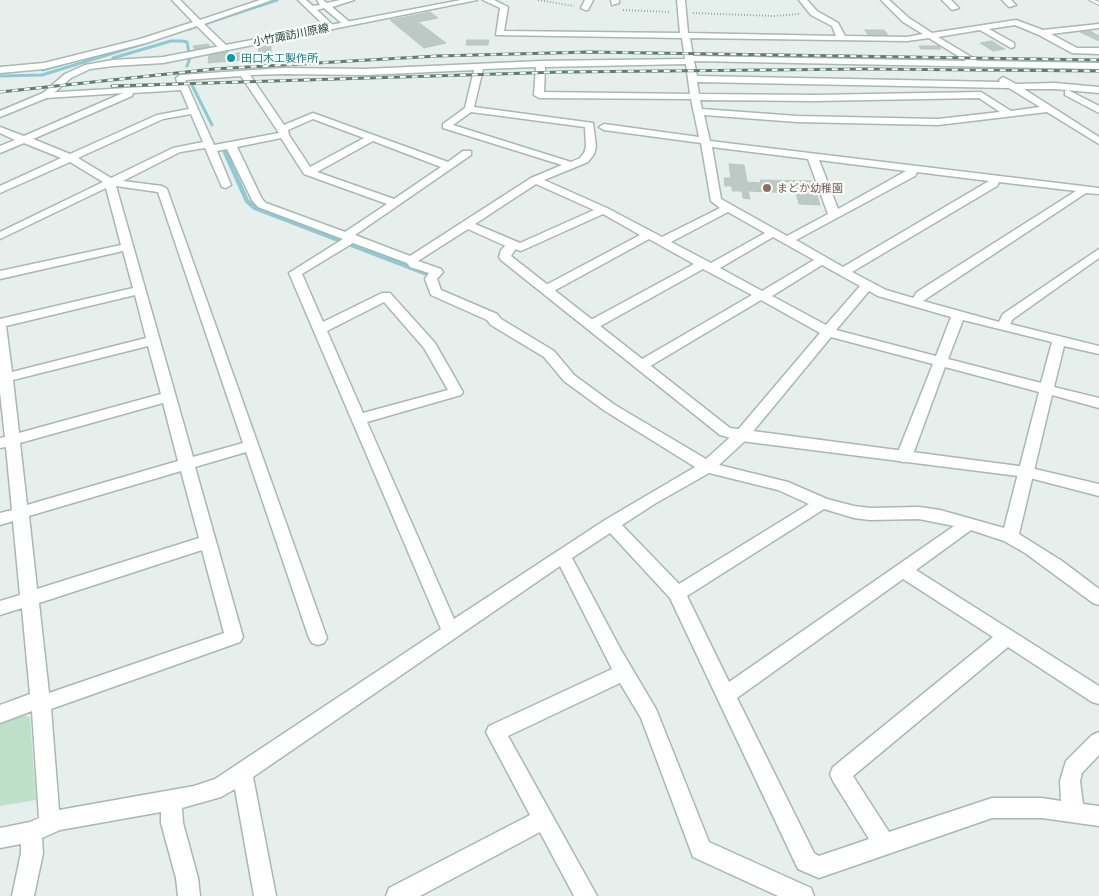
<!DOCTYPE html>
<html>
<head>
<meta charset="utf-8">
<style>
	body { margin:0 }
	canvas { display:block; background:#e6efeb }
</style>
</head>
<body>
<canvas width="1099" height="896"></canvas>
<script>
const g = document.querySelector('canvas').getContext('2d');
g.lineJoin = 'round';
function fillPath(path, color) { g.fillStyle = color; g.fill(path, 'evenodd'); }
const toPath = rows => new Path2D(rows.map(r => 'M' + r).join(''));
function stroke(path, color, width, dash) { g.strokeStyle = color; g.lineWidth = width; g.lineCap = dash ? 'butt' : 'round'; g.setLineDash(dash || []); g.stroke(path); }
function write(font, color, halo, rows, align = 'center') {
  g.font = font + ' Lato,"Noto Sans JP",sans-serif'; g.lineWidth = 4.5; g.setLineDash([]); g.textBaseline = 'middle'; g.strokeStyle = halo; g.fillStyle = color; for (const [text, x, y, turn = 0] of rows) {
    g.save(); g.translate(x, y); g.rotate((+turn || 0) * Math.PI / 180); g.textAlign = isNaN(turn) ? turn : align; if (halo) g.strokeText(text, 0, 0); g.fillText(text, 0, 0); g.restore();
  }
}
fillPath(toPath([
	[20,714,30,717,36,800,0,806,0,721]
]), '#bfe0c8');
stroke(toPath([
	[189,29,277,0],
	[113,58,171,41,182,41,187,42,190,58,187,66],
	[43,70,70,62],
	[0,76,42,75,149,42],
	[192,85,212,125]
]), '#8ec9d4', 3);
stroke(toPath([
	[225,152,247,201,255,208,427,274]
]), '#8ec9d4', 4.5);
const building = toPath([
	[430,12,438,18,418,22,446,43,424,48,390,20,430,12],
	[865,30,884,30,888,35,868,35,865,30],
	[1090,31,1099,36,1099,41,1080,32,1090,31],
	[467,40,489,40,488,45,466,45,467,40],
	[992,41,998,45,1005,49,993,51,980,43,992,41],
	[208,44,211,48,195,50,193,46,208,44],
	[266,46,271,46,271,54,258,55,259,48,266,46],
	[919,46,939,46,941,49,921,49,919,46],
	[228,52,228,54,250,52,249,57,253,57,252,59,208,63,209,55,228,52],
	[729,164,744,165,747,182,761,183,760,180,813,181,820,205,799,204,796,193,748,191,750,199,743,198,742,191,732,191,732,186,725,186,724,178,731,178,729,164]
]);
fillPath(building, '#bbcac4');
stroke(building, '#b8c9c2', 1);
const service = toPath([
	[1089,0,1094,0,1099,2,1099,5,1089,0]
]);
const minor = toPath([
	[172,0,180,0,200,20,260,0,272,0,204,24,227,46,227,50,221,50,197,26,146,43,44,69,0,73,0,67,44,63,140,39,193,22,172,0],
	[298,0,306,0,313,6,320,5,317,0,323,0,327,3,340,0,354,0,332,7,352,24,345,26,324,8,317,10,336,28,329,30,298,0],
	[483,0,494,0,508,7,504,31,680,33,677,0,685,0,688,33,836,36,832,26,811,15,799,0,807,0,817,11,838,23,845,36,907,37,923,34,903,22,881,0,889,0,909,18,932,33,1016,20,1043,30,1099,24,1099,28,1051,34,1077,48,1099,48,1099,54,1072,53,1039,35,1015,25,989,29,1014,43,1014,47,1011,48,980,30,938,37,978,61,1099,63,1099,69,694,61,697,76,1000,82,999,80,1003,77,1016,84,1055,83,1099,87,1099,93,1055,89,1024,89,1099,137,1099,144,1047,112,938,125,797,122,704,115,710,141,1099,188,1099,194,1086,193,923,301,999,322,1003,314,1099,249,1099,258,1013,319,1010,324,1099,346,1099,354,1064,346,1054,387,1099,398,1099,408,1052,395,1019,534,1062,561,1099,589,1099,605,1093,603,1025,553,1004,541,971,530,916,570,1099,686,1099,704,1092,702,1008,647,853,776,889,832,992,798,1042,798,1061,801,1060,781,1066,761,1092,735,1099,732,1099,755,1082,773,1080,781,1083,804,1099,806,1099,826,1042,818,992,818,819,878,798,869,670,598,610,533,572,558,621,650,656,709,709,842,811,888,814,896,778,896,693,857,641,718,620,683,508,736,597,896,574,896,540,832,420,896,386,896,389,888,530,815,486,732,489,726,612,669,560,566,253,777,276,896,254,896,235,789,221,797,182,808,183,823,198,878,200,896,178,896,176,878,161,823,161,812,60,830,42,838,43,853,34,896,12,896,21,853,21,844,0,848,0,828,30,822,39,818,32,711,0,723,0,705,30,694,22,608,0,615,0,601,20,595,13,521,0,525,0,513,12,510,6,447,0,448,0,438,5,437,0,392,0,319,133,288,123,251,0,279,0,271,121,245,106,188,0,239,0,232,103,182,70,162,0,193,0,186,61,158,24,143,0,153,0,146,15,140,0,133,0,127,24,136,123,93,46,98,43,97,43,93,178,85,176,78,180,75,284,68,365,69,541,61,685,59,682,38,496,35,500,8,483,0],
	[690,38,907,41,929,38,966,61,693,56,690,38],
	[686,64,690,94,544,92,545,67,686,64],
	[536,67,534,95,539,98,691,99,699,137,604,124,599,127,604,130,701,143,711,201,720,208,662,237,607,208,544,180,588,162,594,154,596,147,593,123,474,107,483,69,536,67],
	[474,70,465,108,443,124,443,128,562,165,531,178,410,256,355,235,471,155,471,151,463,151,448,162,313,113,284,125,250,75,284,74,365,75,474,70],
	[241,76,279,133,214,145,185,80,241,76],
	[697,82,1009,88,1040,107,1011,111,981,92,814,95,699,94,697,82],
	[181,90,189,109,157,115,70,154,33,139,132,96,133,93,181,90],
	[979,98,1000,112,938,119,797,116,702,109,700,100,814,101,979,98],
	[471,112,585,127,586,147,584,153,580,158,571,162,453,125,471,112],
	[191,114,203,142,173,148,111,178,78,158,163,119,191,114],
	[313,119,364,138,310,167,289,135,288,130,313,119],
	[281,138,304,174,387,204,345,232,266,203,262,199,237,147,281,138],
	[373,141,441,167,394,199,317,172,373,141],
	[712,147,808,159,828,214,787,236,721,199,712,147],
	[205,148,222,187,226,188,231,185,217,151,227,149,252,200,258,207,343,239,289,273,441,629,215,779,194,786,59,810,51,709,240,642,243,637,195,467,246,452,309,638,312,643,318,645,324,643,327,638,167,189,162,186,123,181,180,152,205,148],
	[819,160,906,171,838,209,819,160],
	[917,172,989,181,843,267,796,240,915,176,917,172],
	[999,182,1076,191,917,292,913,298,886,290,852,272,997,186,999,182],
	[536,184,594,210,520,243,475,224,536,184],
	[116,186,158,192,243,443,193,457,116,186],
	[728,212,765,233,711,263,671,242,728,212],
	[603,214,640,235,544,286,542,289,544,292,552,292,649,239,694,264,587,322,586,325,587,328,597,328,703,269,752,295,637,362,635,365,637,368,647,368,761,300,820,333,736,432,706,459,615,405,574,375,554,351,501,319,497,314,441,290,437,279,443,272,441,269,418,261,468,229,508,247,521,251,603,214],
	[773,237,814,260,762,291,720,268,773,237],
	[353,243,407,263,410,267,429,273,425,279,431,295,487,320,491,325,544,357,564,381,605,411,695,467,605,520,454,619,367,422,461,395,463,392,435,343,390,293,382,293,323,322,302,274,353,243],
	[822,265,860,286,826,325,772,296,822,265],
	[869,291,878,296,951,317,936,356,836,330,869,291],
	[135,295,146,338,12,372,6,326,135,295],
	[384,302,424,348,448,390,363,413,327,331,384,302],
	[963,320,1052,342,1041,383,948,359,963,320],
	[831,337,933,364,896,457,899,461,904,462,909,461,912,457,945,367,1039,392,1004,528,940,510,919,507,870,508,854,506,827,499,788,482,719,465,746,440,831,337],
	[148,346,161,394,19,433,13,380,148,346],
	[163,403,178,461,27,505,20,443,163,403],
	[181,471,199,538,37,589,29,516,181,471],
	[709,473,778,490,809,504,679,584,622,525,656,503,709,473],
	[824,509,854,518,870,520,919,519,954,526,729,682,687,596,824,509],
	[202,550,224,633,49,693,39,603,202,550],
	[903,579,993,637,833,767,830,774,833,781,869,839,819,856,814,853,737,698,903,579],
	[585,0,593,0,588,10,585,10,581,8,585,0],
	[611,0,619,0,619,3,612,5,611,0],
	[942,0,951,0,959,8,952,10,942,0],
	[1002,0,1011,0,1016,5,1009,7,1002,0],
	[1068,90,1099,106,1099,113,1065,95,1065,91,1068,90]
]);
const tertiary = toPath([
	[512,242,518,245,511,256,730,428,1026,467,1099,484,1099,496,1026,477,741,441,720,435,501,260,499,257,501,250,508,243,512,242]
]);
const secondary = toPath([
	[461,0,477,0,163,63,113,66,90,69,71,78,49,97,0,117,0,111,43,93,65,74,85,65,113,60,163,57,461,0]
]);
stroke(service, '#a8b8b2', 2);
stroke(minor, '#a8b8b2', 3);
stroke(tertiary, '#a8b8b2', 3);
stroke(secondary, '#a4bbb3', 3);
stroke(toPath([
	[538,0,574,6],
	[623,10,669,12],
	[693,13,774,16,799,14]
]), '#86b3a5', 2, [1, 2]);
fillPath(service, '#fff');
fillPath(minor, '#fff');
fillPath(tertiary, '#fff');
fillPath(secondary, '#fff');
const rail = toPath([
	[112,86,561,72,865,69,1099,71],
	[0,92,214,69,437,56,589,52,1099,60]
]);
stroke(rail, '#5f7d75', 3);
stroke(rail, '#f7fbf9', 2, [6]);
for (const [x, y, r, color] of [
	[231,58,5,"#0f9aa8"],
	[767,188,5,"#8d6e63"]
]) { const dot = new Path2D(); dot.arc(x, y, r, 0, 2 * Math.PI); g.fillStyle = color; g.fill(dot); stroke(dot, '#f7fbf9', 2); }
write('11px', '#24423a', '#f7fbf9', [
	["小竹諏訪川原線",291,35,-11]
]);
write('11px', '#0d838f', '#f7fbf9', [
	["田口木工製作所",241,58]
], 'left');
write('11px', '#785e54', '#f7fbf9', [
	["まどか幼稚園",777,188]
], 'left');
</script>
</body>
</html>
